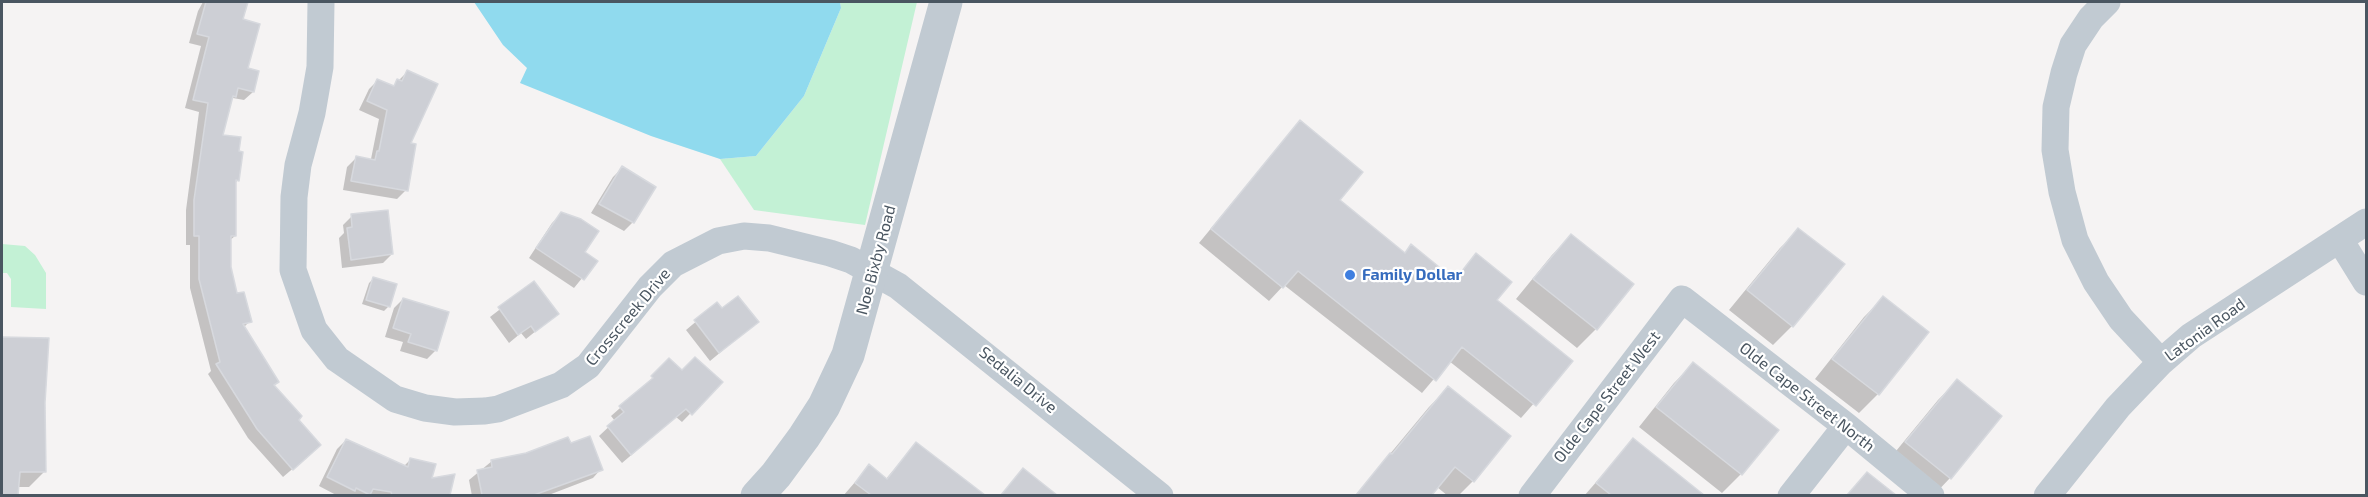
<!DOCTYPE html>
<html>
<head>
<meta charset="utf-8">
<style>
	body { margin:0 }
	#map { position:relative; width:2368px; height:497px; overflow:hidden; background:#f5f3f3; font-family:"Exo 2",sans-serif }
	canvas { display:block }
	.frame { position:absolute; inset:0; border:3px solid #4a5661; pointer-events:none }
</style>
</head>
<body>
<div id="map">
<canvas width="2368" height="497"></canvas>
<div class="frame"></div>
</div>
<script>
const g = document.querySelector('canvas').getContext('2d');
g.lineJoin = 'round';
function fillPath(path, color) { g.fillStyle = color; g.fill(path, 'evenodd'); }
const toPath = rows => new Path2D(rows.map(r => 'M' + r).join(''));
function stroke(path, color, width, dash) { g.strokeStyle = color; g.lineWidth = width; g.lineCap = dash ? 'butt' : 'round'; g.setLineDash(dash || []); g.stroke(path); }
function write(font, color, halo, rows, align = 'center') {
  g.font = font + ' "Exo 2",sans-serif'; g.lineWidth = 4.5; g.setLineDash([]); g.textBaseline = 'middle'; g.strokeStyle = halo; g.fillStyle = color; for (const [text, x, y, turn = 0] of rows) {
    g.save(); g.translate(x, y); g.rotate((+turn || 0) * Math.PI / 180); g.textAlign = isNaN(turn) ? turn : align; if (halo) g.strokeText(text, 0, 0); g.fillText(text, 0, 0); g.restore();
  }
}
fillPath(toPath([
	[840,2,917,2,865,225,754,210,720,159,756,156,804,96,841,8],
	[2,244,25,246,35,255,46,273,46,309,11,307,11,279,7,273,2,273]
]), '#c3f1d5');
fillPath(toPath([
	[474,2,840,2,841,8,804,96,756,156,720,159,651,136,520,83,527,68,503,45]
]), '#90daee');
fillPath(toPath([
	[203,2,247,2,241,20,246,69,253,92,244,100,233,98,230,101,221,136,238,180,235,183,235,236,229,241,229,267,236,295,250,321,244,327,273,386,297,420,310,454,283,477,248,438,208,374,211,371,190,288,190,245,186,245,186,210,199,112,185,108,201,46,189,43,198,11],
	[407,72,408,144,406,190,397,199,343,190,347,167,356,158,371,159,379,119,359,110,369,89,378,80,392,87],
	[1300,122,1338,200,1404,254,1411,246,1454,280,1476,255,1495,300,1571,361,1521,418,1449,361,1422,393,1284,285,1269,301,1199,243,1287,136],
	[622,168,633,222,624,231,591,213,613,177],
	[561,214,583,253,596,261,574,288,529,258,552,223],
	[352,216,392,254,383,263,342,268,339,238,344,233,343,225],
	[1799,230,1792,326,1773,345,1729,310,1780,248],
	[1571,236,1632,284,1596,329,1577,348,1516,299,1552,255],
	[374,278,395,285,388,307,384,311,362,304,369,283],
	[534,283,557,314,526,339,521,333,509,343,490,317],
	[1883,298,1927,333,1878,394,1859,413,1815,379,1864,317],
	[403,299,436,350,427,359,400,351,403,342,385,337,394,308],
	[717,304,722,310,757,322,710,361,686,330],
	[2,338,47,339,44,403,45,471,29,487,9,487,2,494],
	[669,360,682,372,720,383,682,422,676,417,622,463,599,436,615,421,611,416,644,387],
	[1693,364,1777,430,1741,474,1722,493,1639,427,1674,383],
	[1957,381,1950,478,1933,496,1887,462,1938,400],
	[1448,388,1509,436,1473,481,1458,496,1448,496,1437,487,1430,496,1355,496,1429,407],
	[346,440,403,467,410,460,430,480,453,476,449,496,338,496,319,486,337,449],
	[1633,440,1702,496,1584,496],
	[916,444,969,485,961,496,843,496,869,466,885,480],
	[570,445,601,469,593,478,546,496,472,496,469,480,492,461],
	[1023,470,1054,496,1000,496],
	[1867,474,1894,496,1846,496]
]), '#0003');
const building = toPath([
	[206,2,248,2,243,19,260,24,248,68,259,71,254,92,238,88,236,97,233,96,223,135,241,137,239,151,243,152,239,181,236,180,236,236,231,236,231,267,237,293,244,292,252,322,243,324,279,382,274,385,302,416,299,420,321,445,293,470,257,429,216,364,220,362,199,279,199,236,194,236,194,200,208,103,193,100,209,37,197,34,206,2],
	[407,70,438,84,411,143,416,144,408,191,351,181,356,156,375,160,377,151,379,151,387,110,367,101,377,79,394,86,397,79,402,81,407,70],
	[1300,120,1363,172,1340,200,1405,253,1411,244,1455,280,1476,253,1512,282,1497,300,1573,361,1536,406,1462,347,1436,381,1298,271,1283,288,1211,229,1300,120],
	[622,166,656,187,634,223,599,204,622,166],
	[388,210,393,254,351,260,347,228,352,227,351,214,388,210],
	[561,212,581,219,599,231,585,252,598,261,584,280,536,248,561,212],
	[1798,228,1845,264,1793,327,1747,290,1798,228],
	[1571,234,1634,284,1597,330,1533,279,1571,234],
	[373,277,397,284,390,307,366,300,373,277],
	[534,281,559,314,535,332,531,326,518,335,498,307,534,281],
	[738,296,759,322,719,353,694,320,717,302,722,308,738,296],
	[1883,296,1929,332,1879,395,1832,359,1883,296],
	[403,298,449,312,437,351,408,342,411,334,393,328,403,298],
	[2,337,49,338,45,403,46,472,20,472,18,495,2,495,2,337],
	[695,357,723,382,692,415,686,409,631,455,607,426,624,412,619,406,653,378,651,376,669,358,682,370,695,357],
	[1693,362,1779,430,1742,475,1656,407,1693,362],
	[1957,379,2002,416,1951,479,1905,442,1957,379],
	[1448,386,1511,436,1474,482,1455,467,1432,495,1356,495,1390,453,1392,454,1448,386],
	[590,436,603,470,534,495,482,495,477,470,492,467,491,460,526,453,568,437,571,443,590,436],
	[1633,438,1704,495,1611,495,1596,483,1633,438],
	[346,439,408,467,410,458,436,464,432,478,455,474,450,495,392,495,391,492,373,489,370,495,356,488,355,491,327,477,346,439],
	[916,442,985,495,871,495,855,483,869,464,887,479,916,442],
	[1023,468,1057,495,1001,495,1023,468],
	[1867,472,1896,495,1847,495,1867,472]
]);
fillPath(building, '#cdcfd5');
stroke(building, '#d7d9de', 1.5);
stroke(toPath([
	[321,2,320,67,312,113,298,165,294,197,293,270,314,330,337,359,395,399,425,408,455,412,485,411,498,409,561,385,588,366,650,287,673,264,718,241,744,236,769,238,830,253,851,260,898,286,1160,496],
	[2107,2,2091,18,2073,45,2064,73,2056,107,2055,150,2062,192,2075,240,2096,282,2121,319,2161,362],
	[2340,240,2366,282],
	[1532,496,1682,299,1846,426,1931,496],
	[1791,496,1846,426],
	[2047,496,2118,407,2161,362,2191,336,2366,222]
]), '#c1cad2', 27);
stroke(toPath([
	[757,496,776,475,804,437,824,406,848,355,946,2]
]), '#c1cad2', 33);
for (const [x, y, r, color] of [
	[1350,275,6,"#3f7fe0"]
]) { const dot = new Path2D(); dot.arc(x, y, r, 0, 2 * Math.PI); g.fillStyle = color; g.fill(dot); stroke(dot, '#fff', 2); }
write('16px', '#4a5661', '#fff', [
	["Noe Bixby Road",876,260,-75],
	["Crosscreek Drive",628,317,-50],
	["Latonia Road",2205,330,-36],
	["Sedalia Drive",1018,380,39],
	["Olde Cape Street West",1607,397,-52],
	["Olde Cape Street North",1807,397,38]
]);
write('bold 16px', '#366cbe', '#fff', [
	["Family Dollar",1362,275]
], 'left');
</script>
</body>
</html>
